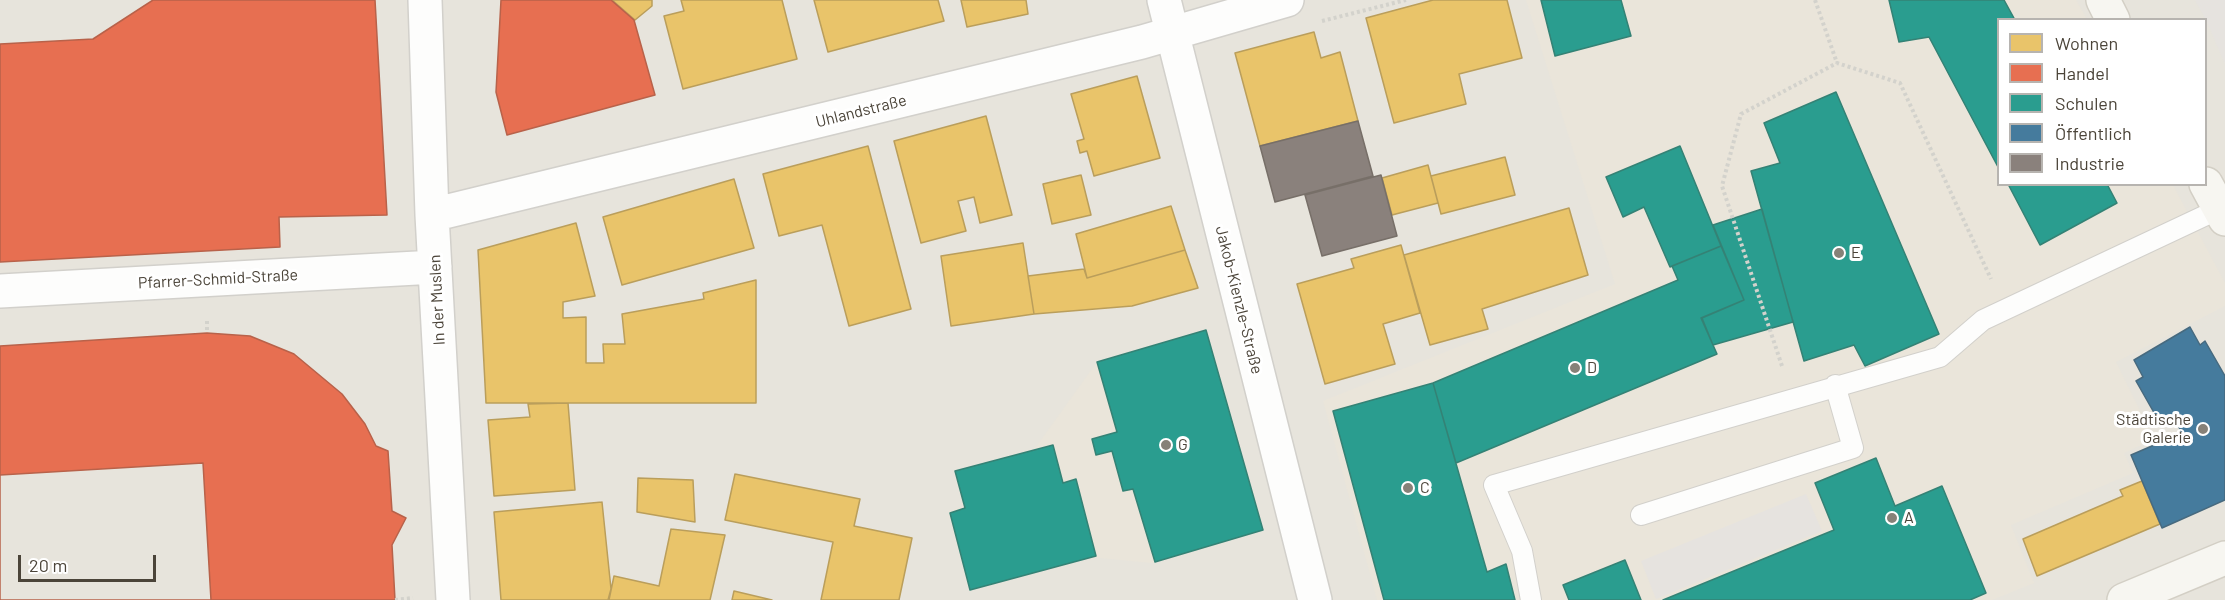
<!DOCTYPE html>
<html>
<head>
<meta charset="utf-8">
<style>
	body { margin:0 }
	#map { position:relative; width:2225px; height:600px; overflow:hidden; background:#f4f2ee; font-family:Barlow,sans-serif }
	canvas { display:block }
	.legend { position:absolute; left:1997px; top:18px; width:210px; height:168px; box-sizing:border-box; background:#fff; border:2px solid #b7b4b0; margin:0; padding:8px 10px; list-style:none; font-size:18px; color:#4b4439 }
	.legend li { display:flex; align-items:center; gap:12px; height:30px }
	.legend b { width:30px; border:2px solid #b7b4b0 }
	.scale { position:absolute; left:18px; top:555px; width:138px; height:27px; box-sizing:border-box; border:3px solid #4b4439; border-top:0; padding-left:8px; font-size:18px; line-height:21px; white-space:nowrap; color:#4b4439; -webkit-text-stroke:4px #fff; paint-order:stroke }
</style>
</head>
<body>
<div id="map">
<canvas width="2225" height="600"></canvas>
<ul class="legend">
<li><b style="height:16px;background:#e9c46a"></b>Wohnen</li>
<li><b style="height:16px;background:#e76f51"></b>Handel</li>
<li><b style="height:16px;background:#2a9d8f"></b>Schulen</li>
<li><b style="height:16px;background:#457b9d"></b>Öffentlich</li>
<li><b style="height:16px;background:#8a817c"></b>Industrie</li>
</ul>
<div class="scale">20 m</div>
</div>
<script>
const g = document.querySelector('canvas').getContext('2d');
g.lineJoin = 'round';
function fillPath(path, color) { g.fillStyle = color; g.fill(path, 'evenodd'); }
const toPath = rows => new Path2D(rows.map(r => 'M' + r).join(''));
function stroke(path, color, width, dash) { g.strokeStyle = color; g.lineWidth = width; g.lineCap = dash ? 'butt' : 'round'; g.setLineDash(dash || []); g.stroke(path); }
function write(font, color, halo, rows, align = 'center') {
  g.font = font + ' Barlow,sans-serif'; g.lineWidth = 6; g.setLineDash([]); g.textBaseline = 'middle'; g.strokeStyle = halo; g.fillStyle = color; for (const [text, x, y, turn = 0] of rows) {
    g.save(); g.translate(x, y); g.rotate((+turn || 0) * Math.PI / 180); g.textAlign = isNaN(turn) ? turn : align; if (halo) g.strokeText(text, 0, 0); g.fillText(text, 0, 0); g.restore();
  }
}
fillPath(toPath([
	[0,0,2225,0,2225,600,0,600],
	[1998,20,2206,20,2206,184,1998,184]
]), '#e7e4dc');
fillPath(toPath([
	[1526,0,2076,0,2087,19,1998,20,1998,184,2173,185,2225,283,2225,306,2116,362,2154,439,2124,453,2133,473,2011,525,2034,583,1992,600,1377,600,1323,401,1615,284],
	[1206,330,1263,530,1152,563,1090,557,970,590,949,511,965,506,955,471,1033,451,1097,362]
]), '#eae5da');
fillPath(toPath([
	[2195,0,2225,0,2225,64,2206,20],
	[1806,494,1822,531,1656,599,1641,561]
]), '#e6e3df');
const homes = toPath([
	[612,0,652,0,652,6,635,20,612,0],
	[681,0,782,0,797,59,683,89,664,16,684,11,681,0],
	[814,0,938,0,944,21,828,52,814,0],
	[961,0,1026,0,1028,14,967,27,961,0],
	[1433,0,1507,0,1522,58,1459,74,1466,104,1394,123,1366,18,1433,0],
	[1314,32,1321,58,1340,52,1358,121,1260,146,1235,53,1314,32],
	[1137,76,1160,158,1094,176,1087,151,1080,153,1077,141,1084,139,1071,94,1137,76],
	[986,116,1012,215,980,223,974,197,958,201,966,231,921,243,894,141,986,116],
	[868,146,911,309,849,326,822,225,779,236,763,174,868,146],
	[1505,157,1515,195,1441,214,1431,176,1505,157],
	[1428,165,1438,203,1392,215,1382,178,1428,165],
	[1081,175,1091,215,1052,224,1043,184,1081,175],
	[734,179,754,248,622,285,603,217,734,179],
	[1171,206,1185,250,1087,278,1076,234,1171,206],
	[1569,208,1588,275,1482,309,1488,329,1430,345,1404,255,1569,208],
	[576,223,595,296,563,302,563,318,586,317,586,363,604,363,603,344,625,344,622,314,704,299,703,293,756,280,756,403,486,403,478,250,576,223],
	[1023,243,1034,314,951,326,941,256,1023,243],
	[1401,245,1420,313,1383,324,1395,364,1325,384,1297,284,1354,268,1351,259,1401,245],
	[1185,250,1198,288,1132,306,1034,314,1028,276,1084,269,1087,278,1185,250],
	[568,403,575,490,494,496,488,420,530,417,528,404,568,403],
	[735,474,860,499,854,526,912,538,899,600,821,600,833,542,725,520,735,474],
	[638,478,693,480,695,522,637,512,638,478],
	[2142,481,2160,524,2037,576,2023,539,2123,496,2120,490,2142,481],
	[602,502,611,589,608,600,501,600,494,512,602,502],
	[671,529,725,535,710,600,609,600,614,576,659,586,671,529],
	[734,591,772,600,732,600,734,591]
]);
fillPath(homes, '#e9c46a');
stroke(homes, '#ba9e5b', 1.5);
const shops = toPath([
	[153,0,375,0,387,215,279,217,280,247,0,262,0,44,93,39,153,0],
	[501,0,611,0,634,20,655,95,507,135,496,92,501,0],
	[207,333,250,336,294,354,342,394,365,424,376,446,388,451,392,511,406,518,392,545,395,600,0,600,0,346,207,333],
	[203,463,211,600,0,600,0,475,203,463]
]);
fillPath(shops, '#e76f51');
stroke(shops, '#b8624a', 1.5);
const schools = toPath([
	[1541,0,1621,0,1631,36,1555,56,1541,0],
	[1889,0,2004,0,2015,20,1998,20,1998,167,1929,37,1899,42,1889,0],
	[1836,92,1939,334,1865,366,1854,345,1804,361,1751,171,1780,163,1764,123,1836,92],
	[1680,146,1721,246,1670,267,1644,207,1623,217,1606,177,1680,146],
	[2008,184,2107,184,2117,203,2040,245,2008,184],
	[1762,209,1793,322,1713,345,1702,318,1744,300,1713,225,1762,209],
	[1721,246,1744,300,1701,318,1717,354,1456,463,1433,383,1678,280,1672,266,1721,246],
	[1206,330,1263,530,1155,562,1133,489,1123,491,1112,451,1096,455,1092,439,1117,432,1097,362,1206,330],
	[1433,383,1487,572,1506,564,1515,600,1384,600,1333,411,1433,383],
	[1053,445,1063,483,1076,479,1096,556,970,590,950,513,965,508,955,471,1053,445],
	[1876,458,1895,506,1942,486,1986,593,1970,600,1663,600,1834,530,1815,483,1876,458],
	[1625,560,1641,600,1569,600,1563,585,1625,560]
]);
fillPath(schools, '#2a9d8f');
stroke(schools, '#348275', 1.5);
const public = toPath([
	[2190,327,2200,345,2205,341,2225,376,2225,500,2162,528,2131,455,2182,433,2174,418,2161,425,2136,381,2143,377,2134,360,2190,327]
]);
fillPath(public, '#457b9d');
stroke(public, '#476a7f', 1.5);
const industry = toPath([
	[1358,121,1373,176,1275,202,1260,146,1358,121],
	[1381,175,1397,236,1322,256,1305,195,1381,175]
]);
fillPath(industry, '#8a817c');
stroke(industry, '#776f68', 1.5);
const lane = toPath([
	[1641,515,1853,448,1835,385],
	[1531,600,1522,551,1494,485,1940,357,1983,320,2219,209]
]);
const street = toPath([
	[425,0,432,215,453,600],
	[1164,0,1315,600],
	[432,215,1142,42,1287,0],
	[0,291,435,267]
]);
const secondary = toPath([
	[2103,0,2113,20],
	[2206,184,2225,219],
	[2124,600,2225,558]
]);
stroke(lane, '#d2d0cb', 22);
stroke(street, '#d2d0cb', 36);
stroke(secondary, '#d3cfc5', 36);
stroke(toPath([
	[1815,0,1837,63],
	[1322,21,1406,0],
	[207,321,207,333],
	[1782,366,1722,186,1741,114,1837,63,1900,83,1991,279],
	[395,600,413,598]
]), '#d3d2cc', 4, [3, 3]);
stroke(lane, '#fdfdfc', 20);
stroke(street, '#fdfdfc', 33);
stroke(secondary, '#f7f6f1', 33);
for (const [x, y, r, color] of [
	[1839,253,6,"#868178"],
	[1575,368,6,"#868178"],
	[2203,429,6,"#868178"],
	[1166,445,6,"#868178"],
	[1408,488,6,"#868178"],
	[1892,518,6,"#868178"]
]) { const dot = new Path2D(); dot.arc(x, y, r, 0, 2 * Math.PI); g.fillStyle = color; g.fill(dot); stroke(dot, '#fff', 2); }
write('16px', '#4b4439', '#fff', [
	["Uhlandstraße",861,111,-14],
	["Pfarrer-Schmid-Straße",218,279,-3],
	["In der Muslen",437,300,-93],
	["Jakob-Kienzle-Straße",1239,300,76]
]);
write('16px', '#4b4439', '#fff', [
	["E",1851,253],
	["D",1587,368],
	["Städtische",2191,420,"right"],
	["Galerie",2191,438,"right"],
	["G",1178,445],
	["C",1420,488],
	["A",1904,518]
], 'left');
</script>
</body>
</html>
